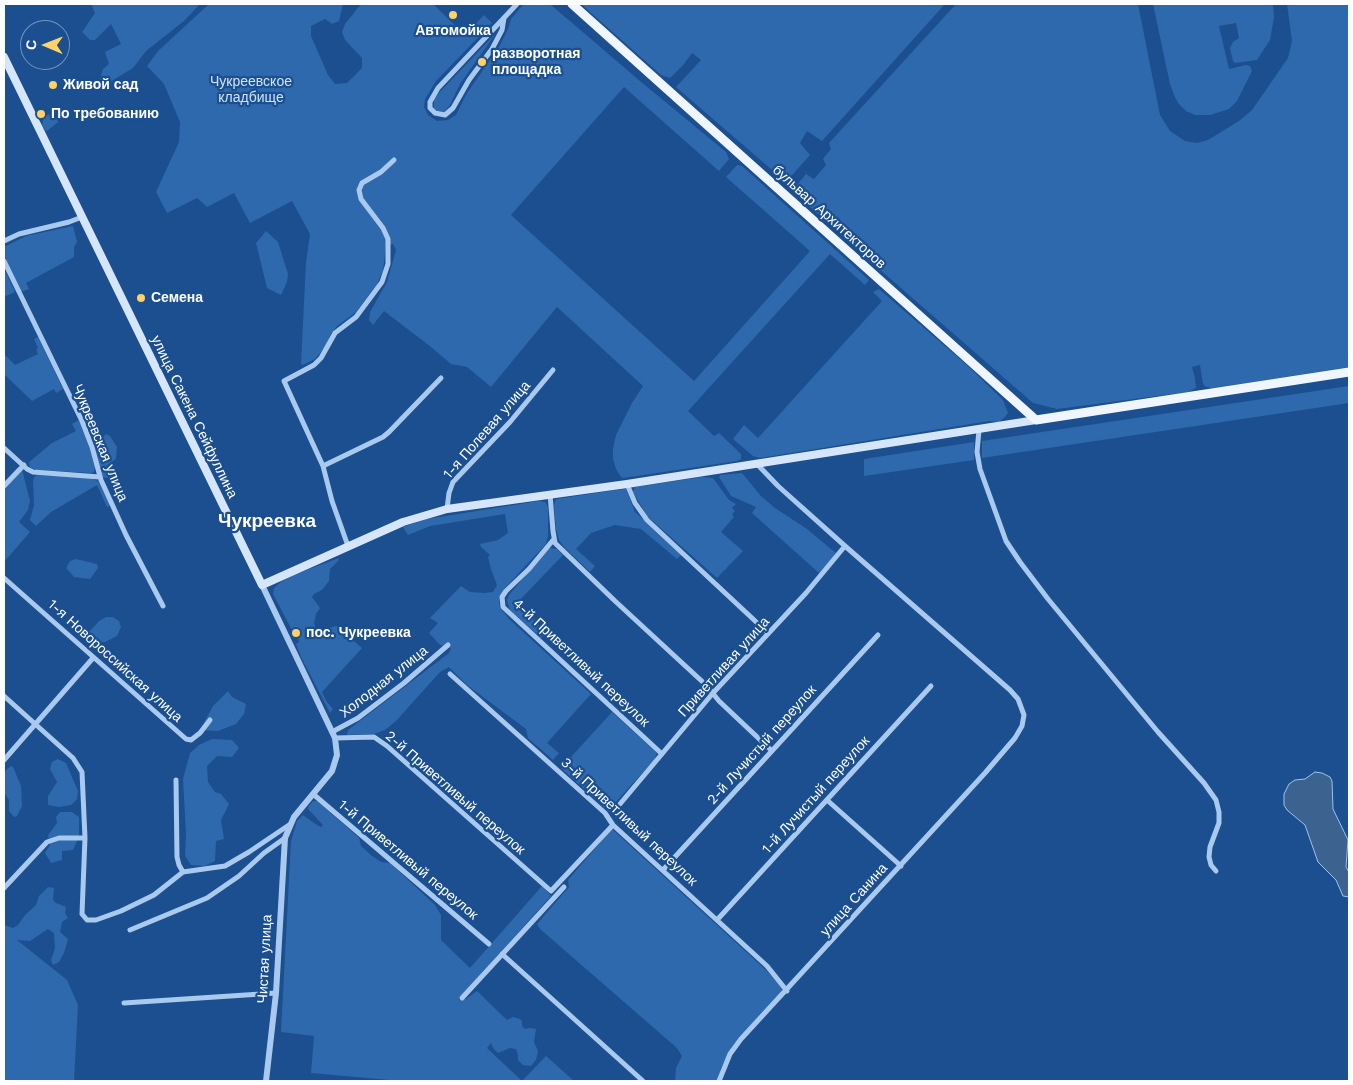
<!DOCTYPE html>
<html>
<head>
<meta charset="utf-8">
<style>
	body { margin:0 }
	#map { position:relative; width:1353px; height:1085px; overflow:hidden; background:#1b4f8f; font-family:"Work Sans",sans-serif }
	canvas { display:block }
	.frame { position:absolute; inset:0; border:5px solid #fff; pointer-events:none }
	.north { position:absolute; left:20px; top:20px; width:50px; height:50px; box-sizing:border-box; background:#1b4f8f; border:1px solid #7695bc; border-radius:50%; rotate:271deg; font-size:14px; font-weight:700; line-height:20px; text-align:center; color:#fff }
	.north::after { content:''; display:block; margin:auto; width:18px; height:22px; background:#ffd166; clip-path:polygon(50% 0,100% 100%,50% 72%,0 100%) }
</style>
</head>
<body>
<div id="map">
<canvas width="1353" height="1085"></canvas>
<div class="frame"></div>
<div class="north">С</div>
</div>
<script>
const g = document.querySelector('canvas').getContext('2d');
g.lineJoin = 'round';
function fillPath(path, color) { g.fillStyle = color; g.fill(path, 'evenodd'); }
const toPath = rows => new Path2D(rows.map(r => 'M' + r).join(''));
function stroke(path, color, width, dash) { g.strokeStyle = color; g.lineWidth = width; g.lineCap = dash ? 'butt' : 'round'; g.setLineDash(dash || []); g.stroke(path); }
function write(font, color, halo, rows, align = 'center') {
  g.font = font + ' "Work Sans",sans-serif'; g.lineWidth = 4.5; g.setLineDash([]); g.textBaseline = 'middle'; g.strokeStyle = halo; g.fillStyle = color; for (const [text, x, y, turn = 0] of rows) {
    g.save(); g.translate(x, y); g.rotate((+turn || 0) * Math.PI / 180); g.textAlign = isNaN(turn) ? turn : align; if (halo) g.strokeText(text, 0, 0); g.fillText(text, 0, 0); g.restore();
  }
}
fillPath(toPath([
	[91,4,200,4,184,21,146,51,133,68,110,82,98,86,103,69,109,64,105,52,121,44,111,24,95,40,90,40,82,32,95,13],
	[209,4,343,4,339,21,332,24,325,19,311,26,311,36,328,75,335,84,347,83,362,68,362,58,345,40,342,32,345,24,361,4,433,4,465,35,484,15,492,23,436,81,425,99,424,107,428,115,437,121,448,120,456,115,467,93,499,47,508,29,511,19,522,6,525,4,550,4,640,81,726,152,729,159,719,171,624,87,511,215,694,381,810,251,726,177,737,165,742,166,869,280,865,285,830,254,688,411,714,436,719,433,741,454,741,459,737,461,623,478,621,477,616,469,613,459,613,449,616,435,632,403,643,386,557,307,491,387,467,367,451,364,431,347,384,311,373,325,369,320,370,312,387,282,396,250,393,244,386,246,383,270,377,284,356,312,337,326,330,335,327,345,315,359,303,365,301,364,306,262,310,234,292,201,250,223,234,193,207,207,197,198,167,213,156,192,179,142,180,122,164,84,147,66,158,51],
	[581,4,945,4,822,141,807,131,800,143,810,155,786,182,676,87,701,60,692,53,684,64,670,78,661,75],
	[956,4,1138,4,1160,115,1170,131,1185,141,1197,143,1208,140,1239,121,1252,110,1288,58,1292,41,1287,4,1349,4,1349,367,1213,388,1206,387,1203,384,1200,365,1192,367,1195,378,1196,388,1188,392,1057,409,1033,403,870,261,792,191,806,174,814,179,826,165,823,159,831,149,829,143],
	[1153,4,1273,4,1274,17,1270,40,1257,60,1235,63,1233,61,1230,48,1233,42,1239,38,1236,23,1219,26,1229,69,1246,65,1250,66,1252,71,1237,101,1229,109,1210,115,1195,115,1186,111,1178,103,1174,95,1170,84],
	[496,33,460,84,450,105,444,112,438,111,434,109,434,99,439,93],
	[50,114,55,114,58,122,47,131,45,130,42,125,44,116],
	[73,226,77,242,74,247,74,257,26,283,29,289,21,292,8,267,4,254,4,247,26,236],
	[266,231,278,242,288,274,287,282,281,295,267,288,256,243],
	[4,268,15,292,4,297],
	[879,289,968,366,1003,400,1008,413,1004,418,999,422,989,421,760,458,753,456,733,439,744,425,758,438,882,301,873,292],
	[38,337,63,389,56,393,54,389,32,401,4,374,4,354,15,365,38,354,36,349,38,348,34,339],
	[1349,386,1349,403,982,458,982,441],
	[79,420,87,440,95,466,94,472,92,473,36,470,30,467,29,462,52,443,76,431,72,424],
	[106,434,110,436,117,447,116,459,110,463,111,472,110,476,107,478,103,477,101,474,94,451,96,443],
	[974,442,974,460,864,476,864,459],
	[17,468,22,469,30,501,28,510,19,522,30,532,4,562,4,482],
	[742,473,761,496,775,508,807,529,837,554,819,573,752,513,756,507,731,496,719,477,720,475],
	[39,475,88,477,98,481,111,505,107,507,97,485,51,512,36,526,30,520,34,505,33,480,35,476],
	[702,477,713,478,729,500,736,504,732,508,735,511,732,514,734,517,721,532,743,551,717,578,647,516,633,492,635,487],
	[623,489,626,489,635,512,681,555,677,559,641,529,615,525,591,533,576,549,595,566,590,572,564,547,559,540,556,529,554,505,556,499],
	[539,501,545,502,548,507,548,536,546,544,504,589,499,601,500,608,509,619,591,694,547,743,559,753,553,760,528,738,526,729,467,685,449,667,440,672,396,721,385,730,374,734,347,735,348,730,449,653,451,648,440,645,429,633,438,623,430,618,461,586,470,592,484,593,493,592,497,585,491,569,488,557,490,555,481,547,480,544,498,540,508,533,505,514,430,526,408,535,403,527,427,519],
	[549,548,557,549,563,555,516,604,547,632,541,638,510,610,507,600,509,595],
	[339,558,338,561,330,569,329,581,322,590,314,594,312,597,320,608,316,614,314,624,317,631,321,634,328,628,341,625,344,627,341,630,362,648,322,692,327,702,333,709,330,713,301,657,296,644,299,642,296,631,293,632,273,594,274,588,282,581,296,574],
	[76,559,97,564,98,568,90,579,74,577,66,568,70,561],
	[106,617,113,617,119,621,121,627,117,636,105,642,97,642,91,639,88,633,99,621],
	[228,691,232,697,246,704,244,714,236,724,218,731,200,730,213,706],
	[612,712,657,753,654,760,614,804,622,812,616,818,561,768],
	[212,739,232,740,239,748,232,757,217,756,207,766,208,782,215,792,221,794,229,804,221,820,224,839,216,841,215,861,205,866,191,865,185,856,186,834,183,779,190,753,199,745],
	[58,759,66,763,78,791,77,799,71,805,59,807,48,805,48,796,57,782,50,769,52,762],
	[11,766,13,767,21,786,22,806,17,816,14,817,9,811,9,800,4,792,4,774,7,769],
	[313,801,317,801,359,838,361,846,371,855,381,862,390,863,435,905,441,915,441,940,470,968,542,886,551,896,460,997,459,1000,466,999,477,991,507,1020,513,1017,520,1019,522,1021,522,1026,525,1029,530,1028,536,1029,534,1042,538,1051,536,1060,531,1066,523,1065,518,1060,518,1055,516,1049,510,1048,498,1053,493,1048,491,1043,487,1048,522,1081,546,1056,574,1081,401,1081,311,1073,314,1036,281,1032,291,841,297,821,303,815,317,825,321,827,323,825,308,809,309,806],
	[60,812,72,812,79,817,79,836,73,850,62,851,62,860,51,863,45,853,50,845,48,835,57,823,56,817],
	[612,829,767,971,782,988,781,994,733,1046,721,1068,717,1081,675,1081,676,1068,682,1056,677,1048,540,929,537,924,569,887,568,880],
	[48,887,54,888,53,900,56,903,66,907,65,913,68,918,62,922,60,932,68,939,64,953,59,962,53,965,51,960,55,948,54,933,48,929,30,941,17,940,67,980,78,1005,74,1081,4,1081,4,925,13,928,18,925,25,915,36,905,39,896]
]), '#2e69ad');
const water = toPath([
	[1315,772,1322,773,1330,777,1332,781,1333,809,1348,840,1346,867,1349,872,1349,897,1343,896,1336,880,1318,862,1305,825,1287,810,1284,805,1284,794,1289,784,1295,780,1305,779,1315,772]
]);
fillPath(water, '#3c6290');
stroke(water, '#9cc4f0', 1);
stroke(toPath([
	[504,18,502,30,492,49,469,80,453,108,445,115,435,113,430,108,430,102,438,88,517,4],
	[4,241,19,234,69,222,82,217],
	[4,261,82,421,92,447,101,480,126,535,163,606],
	[979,430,977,452,980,469,1006,541,1020,562,1048,599,1158,732,1204,783,1216,800,1219,812,1219,823,1210,847,1209,857,1211,865,1216,871],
	[4,448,27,469,33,472,100,477],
	[323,466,383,437,389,432,441,378],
	[627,484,635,503,647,520,768,633],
	[4,486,24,465],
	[550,494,553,531,555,543,615,601,706,685,719,701,772,751],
	[447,509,449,493,453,482,510,422,553,370],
	[554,539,529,569,506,591,502,597,503,607,662,754],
	[348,546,332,501,323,466,284,381,314,365,321,358,335,333,356,317,382,282,388,264,388,239,383,228,361,199,359,190,362,183,381,172,394,160],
	[4,578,186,739,191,740,200,733,210,720],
	[450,674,605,813,613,825,767,966,787,991],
	[4,696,73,758,82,772,85,838,82,914,87,920,96,920,121,911,154,895,183,872,225,866,249,852,289,825],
	[332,732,358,718,404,683,448,645],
	[335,738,374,737,387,746,551,891,613,825],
	[4,760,93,658],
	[176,780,177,857,179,865,183,872],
	[313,794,489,944],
	[827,800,901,866],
	[620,804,713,693,806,593,845,546],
	[663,870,878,635],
	[4,888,47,842,59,838,85,838],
	[717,920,931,686],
	[130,930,207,898,239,876,264,853,285,838],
	[502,954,643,1081],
	[462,998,564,887],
	[124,1003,276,993],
	[719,1081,730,1054,741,1039,985,773,1015,738,1022,726,1024,715,1018,699,1010,690,845,546,778,486,756,463]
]), '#a9c9ee', 5);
stroke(toPath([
	[262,585,335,738,337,755,332,771,294,817,285,838,276,993,266,1081]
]), '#a9c9ee', 6);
stroke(toPath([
	[4,57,262,585,403,522,447,509,627,484,1036,420]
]), '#d6e6fa', 8);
stroke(toPath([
	[572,4,1036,420,1349,372]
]), '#f0f6ff', 9);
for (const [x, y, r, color] of [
	[453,15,5,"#ffd166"],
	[482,62,5,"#ffd166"],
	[53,85,5,"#ffd166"],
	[41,114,5,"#ffd166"],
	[141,298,5,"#ffd166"],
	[296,633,5,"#ffd166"]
]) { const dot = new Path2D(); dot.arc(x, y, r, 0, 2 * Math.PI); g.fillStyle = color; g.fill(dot); stroke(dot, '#1b4f8f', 2); }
write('bold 14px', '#fff', '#1b4f8f', [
	["Автомойка",453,31,"center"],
	["разворотная",492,54],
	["площадка",492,70],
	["Живой сад",63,85],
	["По требованию",51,114],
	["Семена",151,298],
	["пос. Чукреевка",306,633]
], 'left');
write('14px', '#cfe3fa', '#1b4f8f', [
	["Чукреевское",251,82],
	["кладбище",251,98]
]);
write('14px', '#fff', '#1b4f8f', [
	["бульвар Архитекторов",829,217,42],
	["улица Сакена Сейфуллина",194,417,64],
	["1-я Полевая улица",487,430,-49],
	["Чукреевская улица",100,443,68],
	["1-я Новороссийская улица",115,661,42],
	["4-й Приветливый переулок",581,663,43],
	["Приветливая улица",724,667,-48],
	["Холодная улица",384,682,-38],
	["2-й Лучистый переулок",762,745,-48],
	["2-й Приветливый переулок",455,793,41],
	["1-й Лучистый переулок",816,795,-48],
	["3-й Приветливый переулок",629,822,43],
	["1-й Приветливый переулок",408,860,40],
	["улица Санина",854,900,-48],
	["Чистая улица",265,959,-87]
]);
write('bold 19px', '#fff', '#1b4f8f', [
	["Чукреевка",267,521]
]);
</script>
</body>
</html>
